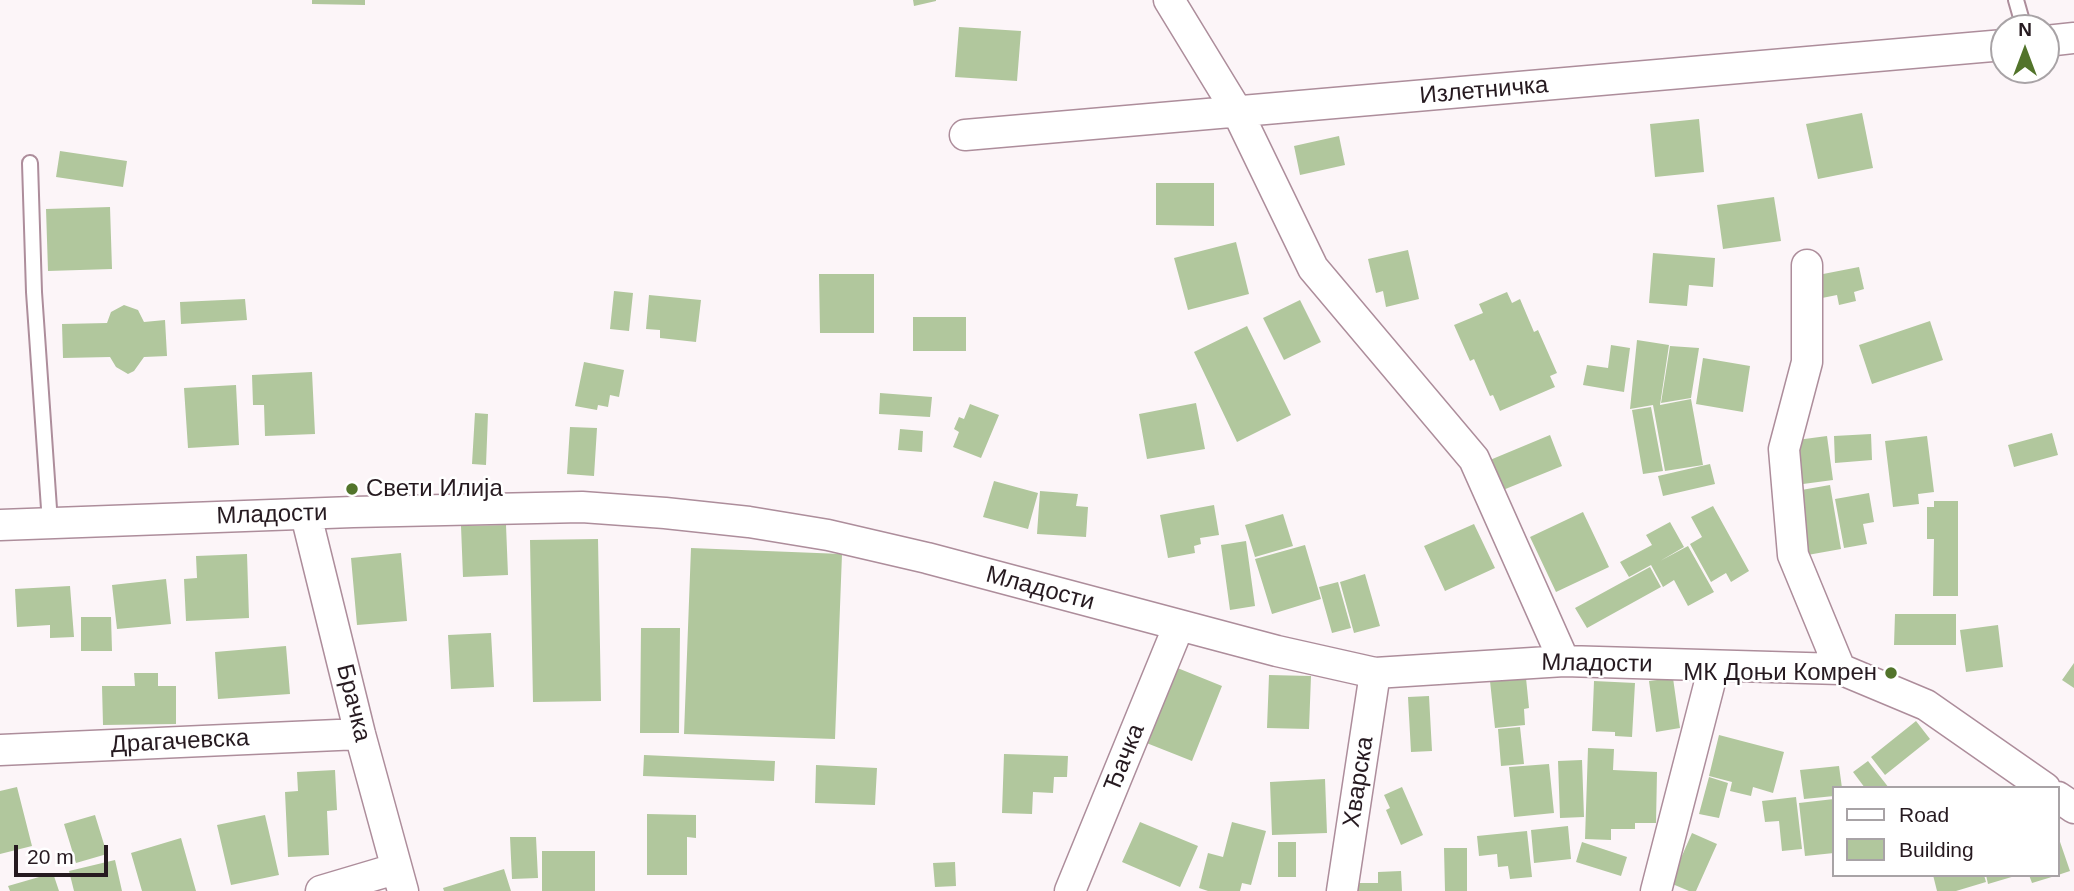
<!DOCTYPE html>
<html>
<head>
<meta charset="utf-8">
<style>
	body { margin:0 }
	#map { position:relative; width:2074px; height:891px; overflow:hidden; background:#fcf5f8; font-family:Arial,sans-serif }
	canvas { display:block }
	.legend { position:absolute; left:1832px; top:786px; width:228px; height:91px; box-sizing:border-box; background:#fff; border:2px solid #a8a3a6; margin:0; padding:9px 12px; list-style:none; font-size:21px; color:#261a20 }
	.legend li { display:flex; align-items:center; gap:14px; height:35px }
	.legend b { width:35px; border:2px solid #a8a3a6 }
	.north { position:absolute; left:1990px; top:14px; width:70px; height:70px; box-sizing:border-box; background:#fff; border:2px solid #a8a3a6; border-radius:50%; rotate:0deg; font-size:19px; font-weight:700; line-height:28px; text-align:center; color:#261a20 }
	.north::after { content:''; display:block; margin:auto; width:24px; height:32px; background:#52742b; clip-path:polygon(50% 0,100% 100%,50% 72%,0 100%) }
	.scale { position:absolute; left:14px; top:845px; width:94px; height:32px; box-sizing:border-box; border:4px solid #261a20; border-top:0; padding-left:9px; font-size:21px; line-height:24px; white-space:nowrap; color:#261a20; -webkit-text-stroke:5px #fff; paint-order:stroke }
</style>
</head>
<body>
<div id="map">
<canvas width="2074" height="891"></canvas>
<ul class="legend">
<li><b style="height:9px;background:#fff"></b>Road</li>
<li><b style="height:19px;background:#b1c79d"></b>Building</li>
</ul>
<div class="north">N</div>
<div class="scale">20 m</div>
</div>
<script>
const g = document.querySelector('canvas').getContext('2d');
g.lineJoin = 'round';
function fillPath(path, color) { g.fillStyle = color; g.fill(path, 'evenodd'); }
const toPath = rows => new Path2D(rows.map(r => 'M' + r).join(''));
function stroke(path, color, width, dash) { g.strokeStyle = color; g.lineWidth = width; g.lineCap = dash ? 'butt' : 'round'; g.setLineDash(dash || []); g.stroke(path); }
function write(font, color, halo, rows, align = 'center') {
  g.font = font + ' Arial,sans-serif'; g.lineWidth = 5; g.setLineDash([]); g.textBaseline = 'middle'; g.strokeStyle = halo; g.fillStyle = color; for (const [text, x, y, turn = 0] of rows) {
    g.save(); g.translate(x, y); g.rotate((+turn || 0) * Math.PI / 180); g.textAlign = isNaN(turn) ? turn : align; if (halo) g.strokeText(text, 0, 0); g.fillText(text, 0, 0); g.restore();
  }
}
fillPath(toPath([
	[312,0,365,0,365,5,312,4],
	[913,0,936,0,936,1,914,6],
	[959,27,1021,31,1017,81,955,77],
	[1862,113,1873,168,1818,179,1806,124],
	[1699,119,1704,172,1655,177,1650,124],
	[1339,136,1345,165,1300,175,1294,146],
	[60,151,127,161,123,187,56,177],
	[1156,183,1214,183,1214,226,1156,225],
	[1774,197,1781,241,1723,249,1717,205],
	[110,207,112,269,48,271,46,209],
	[1236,242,1249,294,1188,310,1174,258],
	[1408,250,1419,299,1386,307,1383,291,1376,293,1368,259],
	[1653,253,1715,258,1713,287,1689,285,1687,306,1649,303],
	[1859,267,1864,289,1854,292,1856,301,1839,305,1837,295,1822,298,1818,275],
	[819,274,874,274,874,333,820,333],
	[614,291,633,293,629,331,610,329],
	[1507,292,1512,303,1520,299,1534,332,1538,330,1557,373,1550,376,1555,387,1500,411,1493,395,1490,396,1474,359,1470,361,1454,325,1483,313,1479,304],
	[649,295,701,300,696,342,660,338,660,330,646,329],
	[245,299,247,320,181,324,180,302],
	[1300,300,1321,342,1284,360,1263,318],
	[124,305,138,310,144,322,165,320,167,356,144,357,134,371,128,374,116,367,110,357,63,358,62,324,107,323,111,312],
	[913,317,966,317,966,351,913,351],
	[1930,321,1943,360,1872,384,1859,345],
	[1247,326,1291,415,1237,442,1194,352],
	[1637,340,1669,345,1660,405,1691,399,1703,465,1665,471,1653,405,1630,409],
	[1611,345,1630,348,1624,392,1583,385,1587,365,1608,368],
	[1670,346,1699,348,1691,398,1661,403],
	[1703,358,1750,366,1743,412,1696,404],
	[584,362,624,370,619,397,610,395,608,407,598,405,597,410,575,406],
	[312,372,315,434,265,436,264,405,253,405,252,375],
	[236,385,239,445,188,448,184,388],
	[880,393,932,397,930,417,879,414],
	[1196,403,1205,449,1147,459,1139,414],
	[970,404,999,415,981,458,953,447,959,432,954,429,959,417,964,419],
	[1651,407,1663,471,1643,474,1632,410],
	[475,413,488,414,486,465,472,464],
	[570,427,597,428,594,476,567,474],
	[900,429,923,431,922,452,898,450],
	[2052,433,2058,455,2014,467,2008,445],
	[1871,434,1872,460,1835,463,1834,436],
	[1550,435,1562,466,1503,490,1490,460],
	[1827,436,1833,480,1803,484,1797,440],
	[1927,436,1934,492,1918,494,1919,504,1893,507,1885,441],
	[1710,464,1715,484,1663,496,1658,476],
	[994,481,1038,493,1028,529,983,517],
	[1830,485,1841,549,1802,556,1790,492],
	[1040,491,1078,494,1076,506,1088,507,1086,537,1037,534],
	[1869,493,1874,522,1863,524,1867,544,1844,548,1835,499],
	[1934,501,1958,501,1958,596,1933,596,1934,539,1927,539,1927,507,1934,507],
	[1214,505,1219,535,1200,538,1201,544,1194,546,1195,553,1168,558,1160,515],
	[1713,506,1749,571,1731,582,1726,573,1711,582,1690,544,1702,537,1691,517],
	[1583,512,1609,567,1556,592,1530,537],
	[1283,514,1293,546,1255,557,1245,525],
	[1670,522,1684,547,1660,561,1688,546,1714,592,1688,606,1674,580,1663,587,1651,565,1629,577,1620,562,1652,545,1646,535],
	[1474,524,1495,568,1445,591,1424,546],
	[506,525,508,575,463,577,461,526],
	[598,539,601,701,533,702,530,540],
	[1246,541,1255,606,1230,610,1221,545],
	[1305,545,1321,599,1272,614,1255,559],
	[691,548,842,554,835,739,684,734],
	[401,553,407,621,357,625,351,558],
	[247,554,249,618,186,621,184,579,197,578,196,556],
	[1650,567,1661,587,1587,628,1575,608],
	[1365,574,1380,626,1354,633,1340,582],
	[166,579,171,624,117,629,112,585],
	[1338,582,1351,628,1332,633,1319,587],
	[70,586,74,637,50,638,50,625,17,627,15,589],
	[1895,614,1956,614,1956,645,1894,645],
	[81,617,111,617,112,651,81,651],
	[1998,625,2003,667,1966,672,1960,630],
	[641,628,680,628,679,733,640,733],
	[491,633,494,687,451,689,448,635],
	[286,646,290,694,218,699,215,652],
	[2074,663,2074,688,2062,680],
	[1175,667,1222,686,1192,761,1144,742],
	[134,673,158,673,158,686,176,686,176,724,103,725,102,686,135,686],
	[1269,675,1311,676,1309,729,1267,728],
	[1526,678,1529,708,1524,709,1525,725,1495,728,1490,681],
	[1673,678,1680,728,1656,732,1649,681],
	[1594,681,1635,683,1632,737,1615,736,1615,732,1592,731],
	[1429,696,1432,751,1411,752,1408,697],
	[1916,721,1930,739,1885,775,1871,757],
	[1520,727,1524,764,1501,766,1498,729],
	[1719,735,1784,752,1773,793,1753,787,1751,796,1730,791,1732,782,1709,776],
	[1588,748,1614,749,1613,770,1657,772,1656,823,1635,823,1635,829,1611,829,1611,840,1585,839],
	[1004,754,1068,756,1067,777,1054,777,1053,793,1033,792,1032,814,1002,813],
	[644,755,775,761,774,781,643,776],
	[1582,760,1584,817,1560,818,1558,761],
	[1868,761,1889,788,1865,788,1853,772],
	[1549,764,1554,813,1514,817,1509,767],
	[816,765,877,768,875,805,815,803],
	[1839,766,1842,788,1834,788,1834,796,1804,799,1800,770],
	[335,770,337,810,327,811,329,855,288,857,285,792,298,791,297,772],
	[1709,777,1728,783,1719,818,1699,814],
	[1325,779,1327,833,1272,835,1270,782],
	[17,787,32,846,0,854,0,791],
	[1402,787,1423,835,1401,845,1386,810,1390,808,1384,795],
	[1796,797,1802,849,1782,851,1779,821,1765,822,1762,801],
	[1834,799,1834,853,1805,856,1799,803],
	[647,814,696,815,696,838,687,837,687,875,647,875],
	[95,815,107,854,76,863,64,824],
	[265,815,279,875,231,885,217,825],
	[1140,822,1198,846,1180,887,1122,862],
	[1232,822,1266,831,1251,885,1242,883,1240,891,1208,891,1199,888,1208,853,1223,857],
	[1568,826,1571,859,1534,863,1531,830],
	[1527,831,1532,877,1510,879,1508,866,1498,867,1497,854,1479,856,1477,836],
	[1692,833,1717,844,1696,891,1689,891,1670,883],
	[2058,836,2070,871,2058,875],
	[510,837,536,837,538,878,512,879],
	[181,838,196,891,142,891,131,853],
	[1278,842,1296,842,1296,877,1278,877],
	[1582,842,1627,857,1621,876,1576,862],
	[1444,848,1467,848,1467,891,1445,891],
	[542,851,595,851,595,891,542,891],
	[115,860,122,891,74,891,69,871],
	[955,862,956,886,935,887,933,863],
	[504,869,511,891,444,891,443,888],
	[1401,871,1402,891,1358,891,1358,883,1378,883,1378,872],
	[53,873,59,891,10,891,8,886],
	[1933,875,1984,875,1986,882,1956,891,1937,891],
	[1986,875,2015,875,2015,876,1988,884],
	[2029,875,2055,875,2055,876,2032,883]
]), '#b1c79d');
const service = toPath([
	[2016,0,2024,28],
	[30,163,34,292,50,523]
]);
const minor = toPath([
	[1169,0,1238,113,1313,268,1474,459,1564,661],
	[2046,41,2074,38],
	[965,135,2004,45],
	[1807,265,1807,362,1784,449,1793,555,1840,669],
	[306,515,360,734,403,891],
	[0,525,353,512,582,507,665,513,749,522,828,535,927,558,1277,651,1375,673,1564,661,1840,669,1926,705,2045,788],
	[0,750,360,734],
	[2058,797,2074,808],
	[321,891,395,869],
	[1070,891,1179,625],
	[1342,891,1375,673],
	[1656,891,1714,666]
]);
stroke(service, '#ad8d9b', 18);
stroke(minor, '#ad8d9b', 33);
stroke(service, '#fff', 14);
stroke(minor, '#fff', 30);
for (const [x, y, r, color] of [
	[352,489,7,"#52742b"],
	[1891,673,7,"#52742b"]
]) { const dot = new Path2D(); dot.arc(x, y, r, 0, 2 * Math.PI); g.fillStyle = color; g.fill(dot); stroke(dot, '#fff', 2.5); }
write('24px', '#261a20', '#fff', [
	["Излетничка",1484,91,-5],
	["Младости",272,515,-2],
	["Младости",1040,589,15],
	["Младости",1597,664,1],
	["Брачка",353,703,76],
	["Драгачевска",180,742,-3],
	["Ђачка",1125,758,-68],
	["Хварска",1359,782,-81]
]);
write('24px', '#261a20', '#fff', [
	["Свети Илија",366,489],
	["МК Доњи Комрен",1877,673,"right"]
], 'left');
</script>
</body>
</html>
